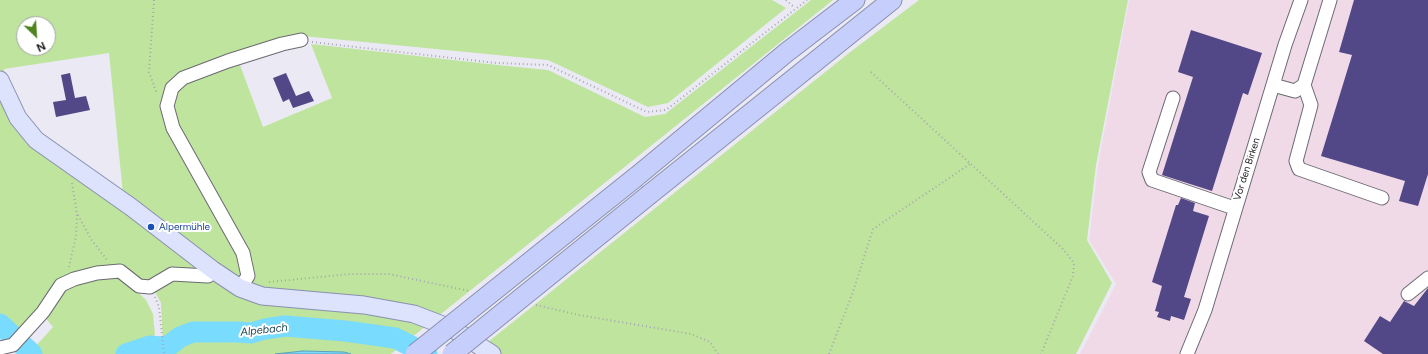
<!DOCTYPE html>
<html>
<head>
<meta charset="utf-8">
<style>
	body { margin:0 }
	#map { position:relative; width:1428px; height:354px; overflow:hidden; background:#ebeaf4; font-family:Figtree,sans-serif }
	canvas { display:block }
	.north { position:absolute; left:16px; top:16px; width:40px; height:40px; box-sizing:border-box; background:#fff; border:1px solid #a4a4a5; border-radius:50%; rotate:155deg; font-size:11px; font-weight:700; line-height:16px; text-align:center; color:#1c1b1f }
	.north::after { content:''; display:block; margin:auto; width:14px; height:18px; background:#4d841e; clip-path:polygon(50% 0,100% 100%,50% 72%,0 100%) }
</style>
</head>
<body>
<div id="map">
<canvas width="1428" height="354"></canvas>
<div class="north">N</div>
</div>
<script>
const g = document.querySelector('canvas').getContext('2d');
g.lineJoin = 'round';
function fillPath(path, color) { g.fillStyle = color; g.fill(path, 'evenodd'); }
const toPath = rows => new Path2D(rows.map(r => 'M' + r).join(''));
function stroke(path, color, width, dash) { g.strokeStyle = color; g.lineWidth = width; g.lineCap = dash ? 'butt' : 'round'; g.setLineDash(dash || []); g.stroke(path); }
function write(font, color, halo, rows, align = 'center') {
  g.font = font + ' Figtree,sans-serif'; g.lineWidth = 4; g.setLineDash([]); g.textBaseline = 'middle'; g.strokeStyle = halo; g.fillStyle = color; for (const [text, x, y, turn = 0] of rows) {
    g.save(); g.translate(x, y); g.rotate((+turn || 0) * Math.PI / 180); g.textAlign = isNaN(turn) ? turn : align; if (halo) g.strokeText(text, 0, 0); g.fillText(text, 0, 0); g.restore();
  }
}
fillPath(toPath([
	[1129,0,1428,0,1428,354,1080,354,1116,284,1089,240,1098,165]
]), '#f0dae8');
fillPath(toPath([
	[0,0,772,0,786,8,668,103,648,107,548,60,303,36,237,57,263,127,332,98,311,44,497,65,548,70,645,117,665,114,811,0,833,0,391,354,166,354,163,345,161,303,153,288,214,265,149,285,97,271,64,275,21,335,2,320,0,314],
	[24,24,48,24,48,48,24,48],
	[109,53,123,194,39,137,22,117,6,79,4,69],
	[919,0,1128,0,1096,165,1087,240,1112,283,1076,354,473,354,849,53],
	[119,274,146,300,153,314,155,335,116,354,41,354,34,348,53,327,44,316,61,286]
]), '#bee49d');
const water = toPath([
	[303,351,344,352,351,354,275,354,303,351]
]);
fillPath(water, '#79dbfe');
stroke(water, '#5da1bb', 1);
stroke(toPath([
	[0,324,32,354],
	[126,354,150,346,162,347,170,345,180,337,193,332,238,332,251,333,265,329,285,326,345,331,395,338,427,354]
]), '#79dbfe', 21);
fillPath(toPath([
	[1354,0,1428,0,1428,174,1418,206,1399,201,1405,181,1321,156,1352,55,1339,52],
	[1191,30,1262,53,1248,95,1243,93,1212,191,1162,175,1193,77,1178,72],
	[70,73,75,98,86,96,90,110,56,117,53,102,66,100,61,75],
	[286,73,296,96,309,91,314,101,293,108,289,99,283,102,273,78],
	[1181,198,1195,203,1193,211,1209,216,1184,297,1191,299,1184,320,1171,316,1170,321,1157,317,1159,312,1155,311,1162,286,1152,282,1176,205,1178,205],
	[1428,288,1428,354,1383,354,1364,341,1380,316,1390,322,1404,301,1414,306]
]), '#524787');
const minor = toPath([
	[1273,85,1295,91,1304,85,1330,0],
	[1304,85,1311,105,1296,161,1299,169,1382,198],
	[1173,98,1149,172,1152,180,1234,208],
	[240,288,248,276,243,253,173,128,167,106,172,88,183,78,228,61,282,44,301,40],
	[1408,294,1428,278],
	[0,348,13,345,43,312,61,285,74,279,97,273,120,271,139,286,150,287,172,274,208,276,213,270],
	[1187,354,1205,310,1285,45,1301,0]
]);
const major = toPath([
	[0,80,18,118,36,140,131,207,213,270,240,288,262,296,364,305,414,314,453,329,492,354]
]);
const highway = toPath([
	[636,177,787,52,855,0],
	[650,194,892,0]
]);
stroke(minor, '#6b6a73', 15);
stroke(major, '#8a90af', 19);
stroke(highway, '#8a90af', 21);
stroke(toPath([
	[154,0,149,72,157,94],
	[786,0,795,8],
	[312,42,496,63,548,65,647,112,666,110,807,0],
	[871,72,1063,249,1074,263,1073,276,1041,354],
	[78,215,91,239,107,260],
	[69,267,76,236,77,214,72,183],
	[269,282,350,274,389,274,469,291],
	[155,297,159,307,164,354],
	[536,305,579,315,691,334,710,342,718,354],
	[829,354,853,292,873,229,970,164]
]), '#a8a7af', 2, [1, 3]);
stroke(minor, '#fff', 13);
stroke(major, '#dde2fd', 17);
stroke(highway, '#c6cffc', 19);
const highwayBridge = toPath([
	[415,354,636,177],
	[452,354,650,194]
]);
stroke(highwayBridge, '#8a90af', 21, []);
stroke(highwayBridge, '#c6cffc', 19);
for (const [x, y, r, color] of [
	[151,227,4,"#1a4fb4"]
]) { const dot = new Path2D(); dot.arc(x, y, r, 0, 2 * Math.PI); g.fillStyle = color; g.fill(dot); stroke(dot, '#fff', 1.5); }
write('10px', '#1c1b1f', '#fff', [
	["Vor den Birken",1247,169,-72]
]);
write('10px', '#164399', '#fff', [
	["Alpermühle",159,227]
], 'left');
write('italic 11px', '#1b4755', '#fff', [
	["Alpebach",264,330,-6]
]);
</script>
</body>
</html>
